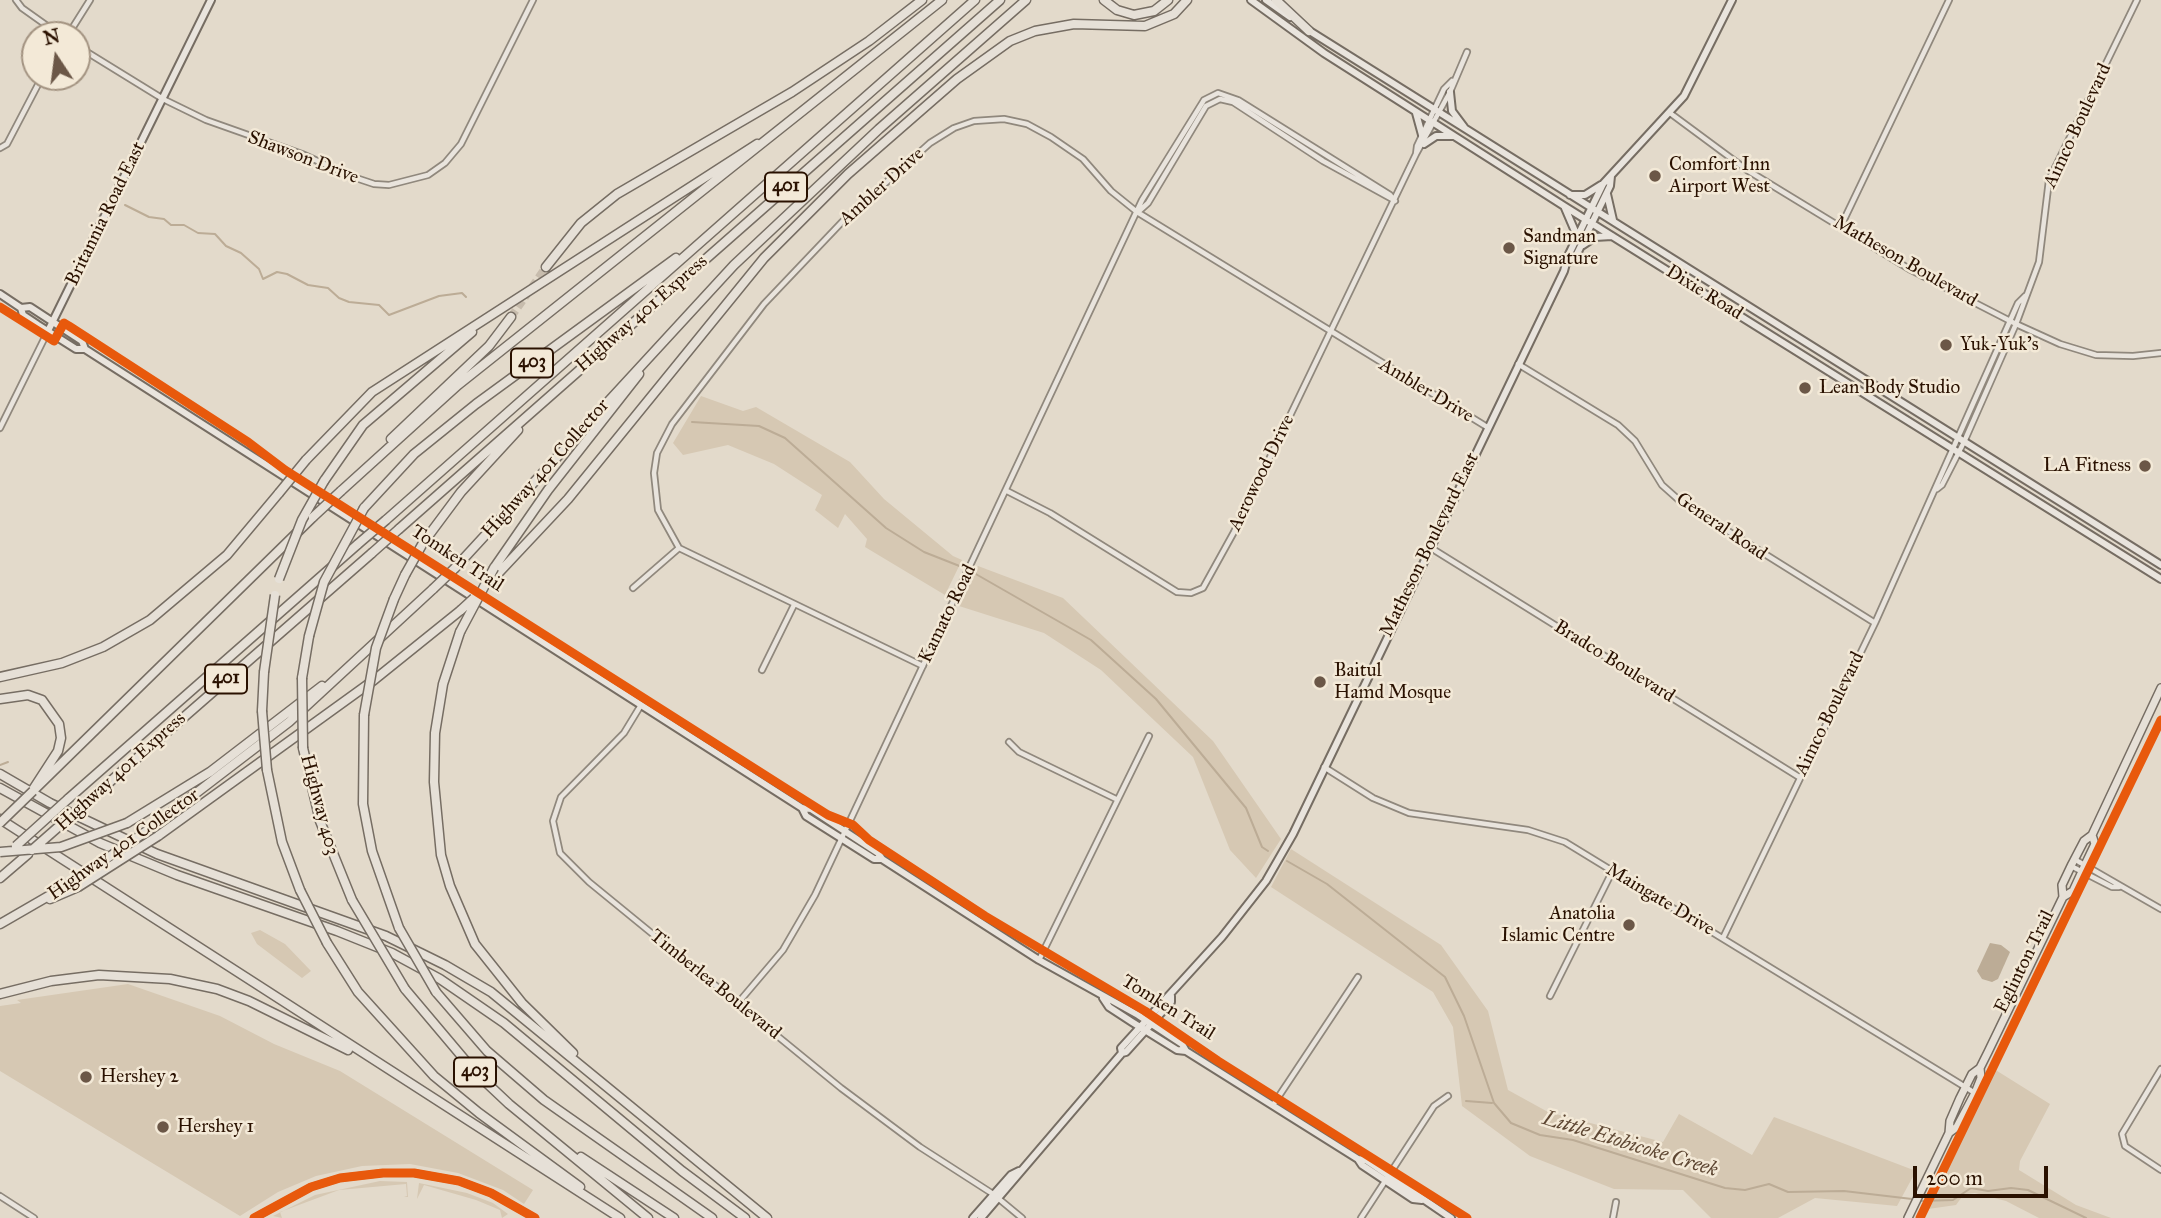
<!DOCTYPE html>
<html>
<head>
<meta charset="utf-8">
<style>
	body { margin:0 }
	#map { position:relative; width:2161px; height:1218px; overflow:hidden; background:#e3dacb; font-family:"IM FELL Great Primer",serif }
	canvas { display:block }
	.north { position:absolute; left:21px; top:21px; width:70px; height:70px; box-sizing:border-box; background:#f3e9d7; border:2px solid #a39381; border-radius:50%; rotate:347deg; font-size:19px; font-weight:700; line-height:28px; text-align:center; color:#2a1100 }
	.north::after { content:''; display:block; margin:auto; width:24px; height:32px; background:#6b5747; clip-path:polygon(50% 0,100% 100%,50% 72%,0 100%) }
	.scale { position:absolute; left:1913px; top:1166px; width:135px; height:32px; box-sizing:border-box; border:4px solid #2a1100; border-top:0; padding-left:9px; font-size:21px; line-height:24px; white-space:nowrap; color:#2a1100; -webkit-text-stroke:5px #f3e9d7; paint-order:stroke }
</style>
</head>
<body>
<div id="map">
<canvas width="2161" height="1218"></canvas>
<div class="north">N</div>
<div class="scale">200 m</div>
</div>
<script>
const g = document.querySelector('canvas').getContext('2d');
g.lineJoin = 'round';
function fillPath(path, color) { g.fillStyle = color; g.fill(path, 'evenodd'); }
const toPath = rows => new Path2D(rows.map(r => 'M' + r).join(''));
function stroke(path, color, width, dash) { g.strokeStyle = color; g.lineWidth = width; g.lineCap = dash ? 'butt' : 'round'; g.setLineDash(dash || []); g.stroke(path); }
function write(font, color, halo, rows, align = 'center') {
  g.font = font + ' "IM FELL Great Primer",serif'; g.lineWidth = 5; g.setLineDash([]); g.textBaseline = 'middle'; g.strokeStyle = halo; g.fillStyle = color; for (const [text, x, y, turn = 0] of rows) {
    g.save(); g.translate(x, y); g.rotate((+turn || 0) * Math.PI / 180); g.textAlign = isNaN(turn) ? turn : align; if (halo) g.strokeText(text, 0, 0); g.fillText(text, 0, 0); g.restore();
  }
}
fillPath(toPath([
	[701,396,743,411,756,407,850,462,884,499,953,556,962,560,945,595,865,547,867,539,845,514,838,528,815,510,822,495,774,464,728,445,683,455,673,443],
	[978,566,1063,598,1213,741,1281,839,1256,878,1230,850,1193,757,1101,670,1044,633,959,606],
	[1291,849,1441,945,1488,1011,1508,1090,1548,1112,1663,1142,1679,1114,1752,1155,1774,1117,1916,1171,1897,1206,1815,1198,1778,1218,1711,1218,1683,1190,1614,1189,1530,1156,1462,1106,1453,1027,1433,992,1271,887],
	[260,930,285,944,311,971,302,978,257,944,251,933],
	[128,984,220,1016,274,1044,340,1071,533,1190,524,1204,503,1190,458,1173,410,1164,362,1166,316,1176,278,1192,240,1216,0,1071,0,1006,21,1003,17,1000],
	[1994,1069,2050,1104,2020,1161,2019,1170,2076,1205,2111,1218,2039,1218,2006,1201,1975,1193,1964,1194,1956,1205,1928,1209],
	[380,1181,407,1182,408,1197,404,1197,407,1196,406,1184,339,1190,280,1212,282,1218,273,1216,315,1195],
	[419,1183,467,1193,493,1203,508,1214,502,1218,500,1210,476,1200,424,1185,417,1199]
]), '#d6c8b3');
fillPath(toPath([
	[1990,943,2001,945,2010,952,1998,979,1992,982,1982,979,1977,971]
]), '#bcac96');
stroke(toPath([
	[125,205,149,217,164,219,171,225,184,225,198,233,215,234,226,246,241,253,259,269,263,279,277,272,287,274,308,285,328,288,339,298,349,302,379,305,389,315,439,296,462,293,466,297],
	[692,422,759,426,785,438,886,528,924,552,962,567],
	[974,573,1091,640,1156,699,1246,808,1262,847,1268,851],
	[0,765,8,762],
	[1287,861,1327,884,1445,977,1464,1016,1494,1103,1511,1123,1540,1135,1573,1140,1725,1188,1745,1190,1769,1184,1788,1192,1844,1191,1912,1199],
	[1466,1101,1492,1103],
	[1921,1201,1953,1200,1971,1188,1988,1191,2011,1188,2028,1190,2086,1218]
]), '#bcac96', 2);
stroke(toPath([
	[511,317,546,267]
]), '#c7bcad', 8, [8, 4]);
const street = toPath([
	[16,0,22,8,60,35],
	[68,35,90,0],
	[77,46,163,99,206,120,302,154,353,177,374,184,389,185,428,175,445,163,461,144,533,0],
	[1670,113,1747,170,1911,270,2016,324,2060,344,2096,355,2133,356,2161,353],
	[0,148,7,144,42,77],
	[1416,154,1417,146,1444,89,1452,81],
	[1138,212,1148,203,1206,106,1220,99,1233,102,1323,161,1394,200],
	[1841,226,1949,0],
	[1518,364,1618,425,1635,441,1662,485,1680,501,1875,623],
	[0,428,48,331],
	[1937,489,1942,485,1964,442,2016,324,2039,262,2049,180,2137,0],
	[1007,491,1050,513,1177,592,1191,593,1203,588,1234,532,1416,154,1450,92,1467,52],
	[1431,548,1799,777],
	[633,588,679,548],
	[923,666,679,548,658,510,654,473,657,453,672,424,764,304,842,222,930,143,954,128,974,121,1004,119,1027,124,1051,137,1083,159,1111,191,1137,212,1487,427],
	[762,670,794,605],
	[641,705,624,733,561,797,553,821,560,853,589,882,841,1088,920,1147,993,1194,1022,1218],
	[1009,742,1019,752,1116,799],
	[1324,767,1373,798,1409,813,1528,830,1565,842,1975,1093],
	[2074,859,2161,909],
	[2071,866,2112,887,2119,887],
	[1723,938,1875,623,2018,303,2025,296],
	[1039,960,1149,736],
	[1550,996,1612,872],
	[738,1003,783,950,815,895,1142,200,1204,100,1218,93,1238,100,1390,195,1395,201],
	[2161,1069,2122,1134,2125,1146,2161,1170],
	[1273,1105,1358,977],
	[0,1196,34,1218],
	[254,1218,311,1187,340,1178,383,1173,414,1173,459,1181,491,1193,535,1218],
	[1361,1218,1434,1106,1448,1096],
	[1613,1218,1616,1202]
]);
const secondary = toPath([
	[1251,0,1324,53,1564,206,2161,579],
	[1266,0,1290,17],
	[1308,30,2161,565],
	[1450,92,1452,111,1464,127],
	[1416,113,1422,135],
	[1424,144,1436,136,1454,136],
	[1607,194,1613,220],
	[1570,195,1585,195,1601,185],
	[1565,208,1577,236],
	[1583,245,1595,237,1612,236],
	[1567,263,1575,258,1610,186,1611,176],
	[0,294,21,308,23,315,38,325,76,349,85,349,802,808,811,809,878,853,882,859,1039,960,1138,1015,1182,1044,1186,1051],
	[21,308,30,307,82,341,85,349],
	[48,331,211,0],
	[802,808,806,816,874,859,882,859],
	[1103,998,1109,1007,1132,1022,1177,1050,1186,1051,1358,1159,1366,1160,1451,1218],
	[1122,1053,1121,1048,1222,937,1266,881,1293,834,1564,271,1568,256,1603,184,1684,96,1732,0],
	[1358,1159,1362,1165,1413,1199,1422,1200],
	[973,1218,1011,1175,1019,1171],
	[981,1218,1122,1053,1126,1052,1171,1002,1171,996]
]);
const primary = toPath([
	[2063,897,2073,891,2085,865,2095,844,2092,835],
	[1949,1133,1957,1127,1975,1093,1981,1078,1980,1068],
	[1908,1218,1949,1133,1950,1121,1960,1098,1972,1074,1980,1068,1988,1052,2063,897,2062,885,2072,864,2084,841,2092,835,2161,688]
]);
const highway = toPath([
	[1104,0,1117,10,1134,15,1154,11,1168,0],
	[1276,0,1309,31],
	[546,267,581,223,617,194,792,92,869,41,922,0],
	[391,439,489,346,511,317],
	[306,460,372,392,757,144],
	[324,481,363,425,472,332],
	[341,491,458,385,942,0],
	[364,508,414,454,476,404,676,258],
	[386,520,975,0],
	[399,529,1000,0],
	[423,543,461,492,518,430],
	[455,568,734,265,879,129,1026,0],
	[494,568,548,490,639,374],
	[490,582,568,499,764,258,848,174,957,79,1010,41,1035,31,1074,24,1145,26,1174,14,1187,0],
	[394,599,405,575],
	[460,632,443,684,435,733,434,782,441,855,450,886,475,944,522,1003,573,1053],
	[0,677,62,663,103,647,150,620,227,555,279,493],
	[302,678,309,636],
	[0,699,28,695,42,700,59,724,61,738,58,751,34,788],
	[262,711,264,672],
	[364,715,363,804,372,851,399,928],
	[303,748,320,821,352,900],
	[267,770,282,842,300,890],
	[0,774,50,803,157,854,386,936,445,965,491,992,767,1218],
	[0,788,100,843,177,875,337,931,392,953,440,979,504,1023,682,1171,745,1218],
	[33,791,313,517],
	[68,799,358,544],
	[81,807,372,553],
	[0,819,620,1218],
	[127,823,210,772,322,686],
	[144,833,289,722,433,589],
	[158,836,374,680,461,610],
	[0,878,28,854],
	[50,899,78,887],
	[0,924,71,883],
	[327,943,358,992,434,1076,479,1113,580,1187],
	[405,989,475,1072,509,1104,648,1218],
	[436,992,487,1051,544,1100,712,1218],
	[0,994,51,981,99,975,170,979,217,989,249,1001,348,1050],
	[581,1157,674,1218]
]);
stroke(street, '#90887d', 8);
stroke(secondary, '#766d63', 10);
stroke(primary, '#766d63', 10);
stroke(highway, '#766d63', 11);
stroke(street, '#e9e4dd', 4.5);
stroke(secondary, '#e9e4dd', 6);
stroke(primary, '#e6e0d7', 7);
stroke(highway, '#e6e0d7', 8);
const highwayBridge = toPath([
	[279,493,306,460],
	[313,517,341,491],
	[358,544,386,520],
	[372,553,399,529],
	[405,575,423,543],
	[279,579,302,520,324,481],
	[433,589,455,568],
	[461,610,474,598],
	[460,632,494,568],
	[309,636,324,582,364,508],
	[264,672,275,595],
	[302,678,303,748],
	[262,711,267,770],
	[364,715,376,648,394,599],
	[0,823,33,791],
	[16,846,68,799],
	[32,850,81,807],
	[0,852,61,847,127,823],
	[71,883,144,833],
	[78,887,158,836],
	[300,890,327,943],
	[352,900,405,989],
	[399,928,436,992]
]);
stroke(highwayBridge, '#766d63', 11, []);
stroke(highwayBridge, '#e6e0d7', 8);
stroke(toPath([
	[0,307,54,341,64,323,69,326,248,442,285,470,782,786,828,815,853,825,869,840,985,916,1145,1011,1218,1061,1467,1218],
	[254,1218,311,1187,340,1178,383,1173,414,1173,459,1181,491,1193,535,1218],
	[1920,1218,2161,720]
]), '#e8590c', 9);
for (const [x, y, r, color] of [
	[1655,176,7,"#6b5747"],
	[1509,248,7,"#6b5747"],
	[1946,345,7,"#6b5747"],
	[1805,388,7,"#6b5747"],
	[2145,466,7,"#6b5747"],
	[1320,682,7,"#6b5747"],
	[1629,925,7,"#6b5747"],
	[86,1077,7,"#6b5747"],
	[163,1127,7,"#6b5747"]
]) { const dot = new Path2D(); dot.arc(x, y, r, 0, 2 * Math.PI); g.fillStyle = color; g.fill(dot); stroke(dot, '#f3e9d7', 2.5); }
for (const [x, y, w] of [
	[786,187,42],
	[532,363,42],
	[226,679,42],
	[475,1072,42]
]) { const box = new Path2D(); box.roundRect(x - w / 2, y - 14.5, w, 29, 5); g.fillStyle = '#f3e9d7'; g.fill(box); stroke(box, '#2a1100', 2); }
write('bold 18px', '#2a1100', null, [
	["401",786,187],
	["403",532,363],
	["401",226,679],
	["403",475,1072]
]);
write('19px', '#2a1100', '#f3e9d7', [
	["Aimco Boulevard",2078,126,-65],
	["Shawson Drive",303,158,21],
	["Ambler Drive",882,187,-42],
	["Britannia Road East",106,214,-64],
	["Matheson Boulevard",1905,262,30],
	["Dixie Road",1704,293,32],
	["Highway 401 Express",642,314,-41],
	["Ambler Drive",1426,391,31],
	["Highway 401 Collector",546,469,-48],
	["Aerowood Drive",1262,473,-64],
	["General Road",1721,527,34],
	["Matheson Boulevard East",1430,545,-64],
	["Tomken Trail",457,559,33],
	["Kamato Road",948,614,-64],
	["Bradco Boulevard",1614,662,32],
	["Aimco Boulevard",1830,714,-64],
	["Highway 401 Express",121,772,-42],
	["Highway 403",319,805,75],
	["Highway 401 Collector",124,845,-35],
	["Maingate Drive",1660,900,31],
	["Eglinton Trail",2025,962,-64],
	["Timberlea Boulevard",715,985,39],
	["Tomken Trail",1168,1008,32]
]);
write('19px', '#2a1100', '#f3e9d7', [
	["Comfort Inn",1669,165],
	["Airport West",1669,187],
	["Sandman",1523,237],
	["Signature",1523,259],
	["Yuk-Yuk's",1960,345],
	["Lean Body Studio",1819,388],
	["LA Fitness",2131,466,"right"],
	["Baitul",1334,671],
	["Hamd Mosque",1334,693],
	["Anatolia",1615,914,"right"],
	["Islamic Centre",1615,936,"right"],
	["Hershey 2",100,1077],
	["Hershey 1",177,1127]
], 'left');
write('italic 21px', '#5e4733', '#f3e9d7', [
	["Little Etobicoke Creek",1630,1145,17]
]);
</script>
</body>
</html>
